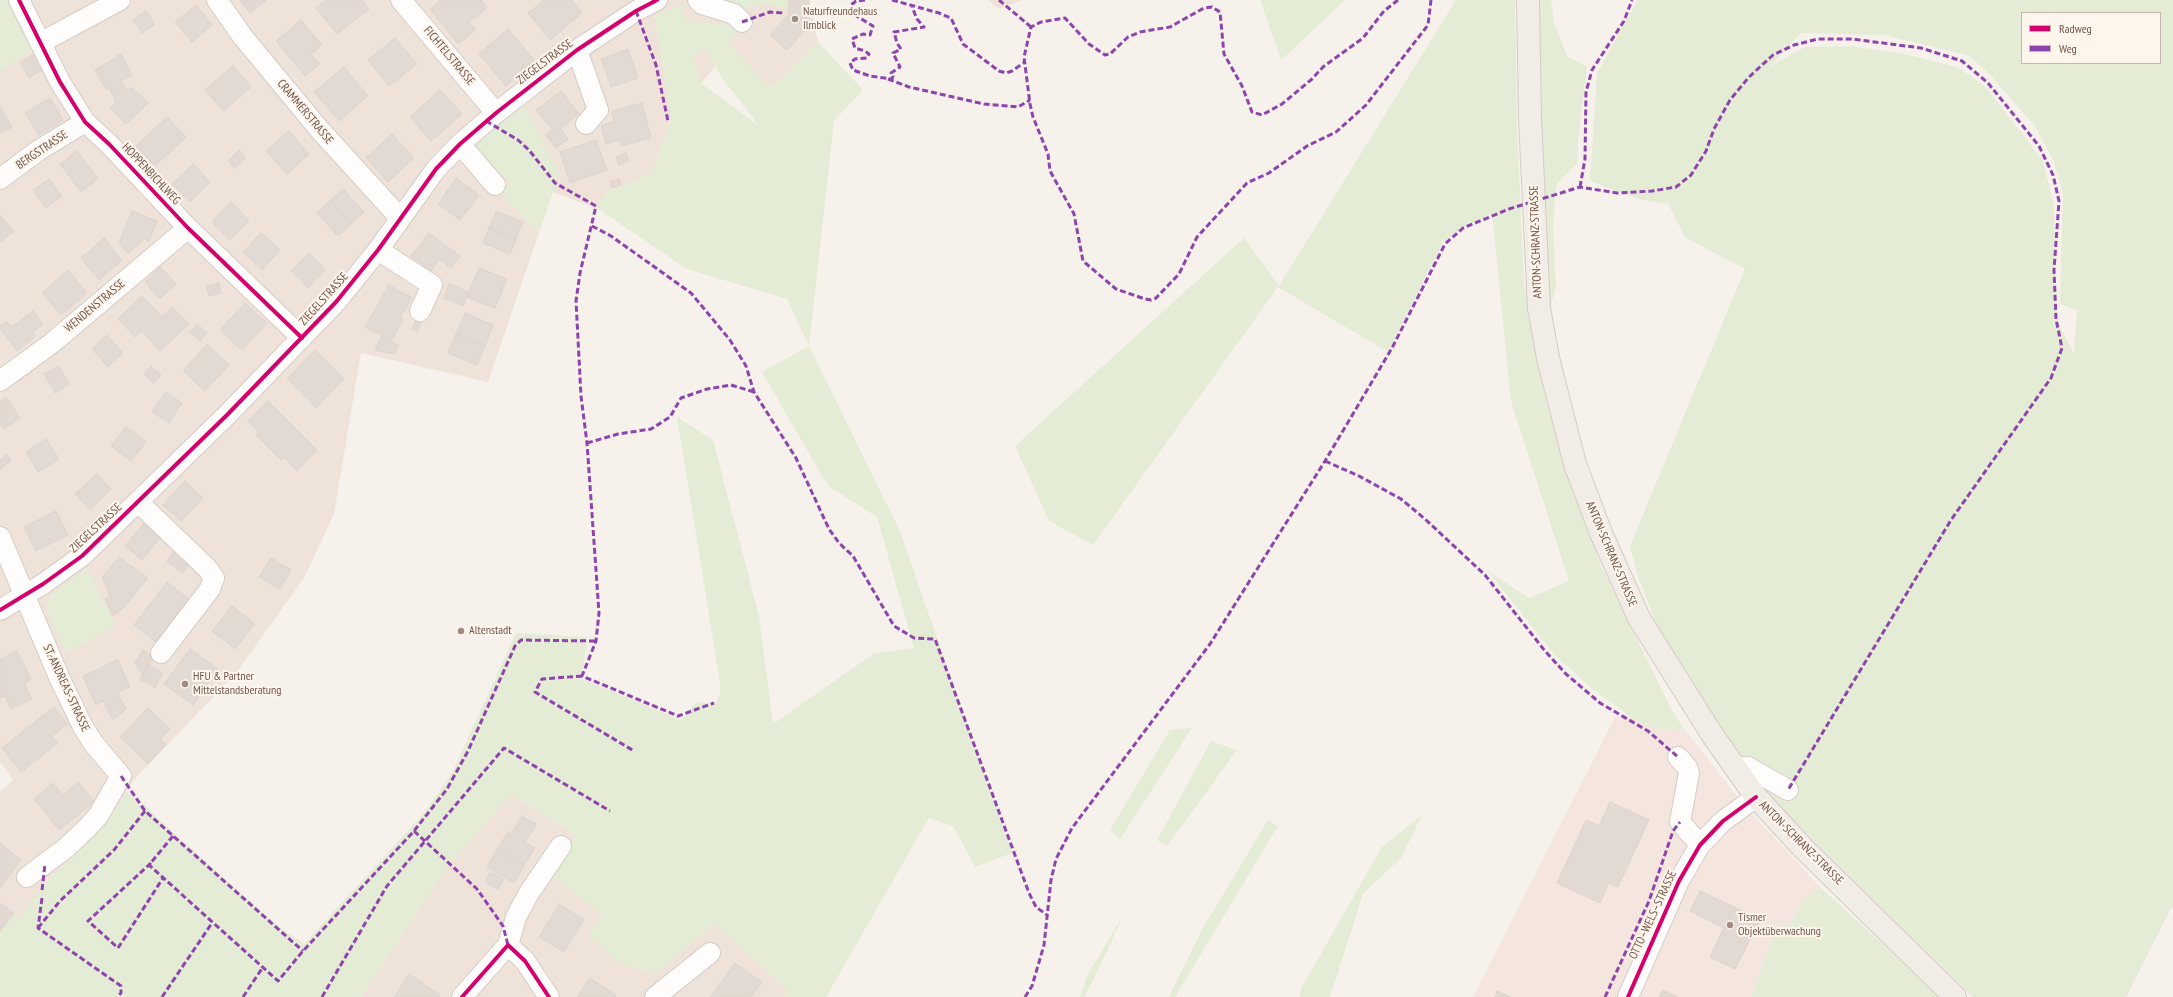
<!DOCTYPE html>
<html>
<head>
<meta charset="utf-8">
<style>
	body { margin:0 }
	#map { position:relative; width:2173px; height:997px; overflow:hidden; background:#f6f1eb; font-family:"PT Sans Narrow",sans-serif }
	canvas { display:block }
	.legend { position:absolute; left:2021px; top:12px; width:140px; height:52px; box-sizing:border-box; background:#fef5ec; border:1px solid #c6b5ac; margin:0; padding:5px 7px; list-style:none; font-size:12px; color:#72564c }
	.legend li { display:flex; align-items:center; gap:8px; height:20px }
	.legend b { width:20px; border:1px solid #c6b5ac }
</style>
</head>
<body>
<div id="map">
<canvas width="2173" height="997"></canvas>
<ul class="legend">
<li><b style="height:5px;background:#d6006c"></b>Radweg</li>
<li><b style="height:5px;background:#8e44ad"></b>Weg</li>
</ul>
</div>
<script>
const g = document.querySelector('canvas').getContext('2d');
g.lineJoin = 'round';
function fillPath(path, color) { g.fillStyle = color; g.fill(path, 'evenodd'); }
const toPath = rows => new Path2D(rows.map(r => 'M' + r).join(''));
function stroke(path, color, width, dash) { g.strokeStyle = color; g.lineWidth = width; g.lineCap = dash ? 'butt' : 'round'; g.setLineDash(dash || []); g.stroke(path); }
function write(font, color, halo, rows, align = 'center') {
  g.font = font + ' "PT Sans Narrow",sans-serif'; g.lineWidth = 4; g.setLineDash([]); g.textBaseline = 'middle'; g.strokeStyle = halo; g.fillStyle = color; for (const [text, x, y, turn = 0] of rows) {
    g.save(); g.translate(x, y); g.rotate((+turn || 0) * Math.PI / 180); g.textAlign = isNaN(turn) ? turn : align; if (halo) g.strokeText(text, 0, 0); g.fillText(text, 0, 0); g.restore();
  }
}
fillPath(toPath([
	[0,0,809,0,818,42,771,88,724,56,671,119,652,173,604,194,598,209,553,192,488,382,361,353,334,514,304,578,237,672,134,780,99,833,47,881,20,918,14,914,0,932,0,791,13,780,0,762],
	[988,0,1022,0,999,9],
	[511,794,577,836,551,875,603,914,655,974,714,923,789,991,783,997,361,997,444,871]
]), '#efe3d9');
fillPath(toPath([
	[1615,717,1631,717,1656,729,1685,730,1744,805,1820,887,1804,900,1788,926,1776,927,1751,997,1473,997]
]), '#f5e5df');
fillPath(toPath([
	[0,0,12,0,36,49,0,71],
	[693,0,693,4,681,10,684,20,697,25,701,20,715,25,725,22,740,30,727,42,771,88,818,42,863,90,834,121,809,346,899,529,1012,853,975,867,953,826,929,818,826,997,783,997,789,991,714,923,655,974,619,963,588,935,602,914,551,875,577,836,511,794,444,871,361,997,0,997,0,932,14,913,20,918,47,881,99,833,127,791,140,807,144,803,155,816,275,924,304,944,423,814,452,773,516,633,587,637,582,679,681,720,695,703,717,702,721,689,677,417,713,440,759,616,773,724,873,654,914,648,877,517,828,486,762,372,809,346,787,299,687,269,598,209,604,194,652,173,671,119,655,16],
	[705,50,723,79,759,126,701,83,693,57],
	[718,0,789,0,788,10,765,3,741,9],
	[1260,0,1345,0,1281,60],
	[1456,0,1515,0,1517,129,1524,283,1546,401,1600,564,1672,711,1685,730,1656,729,1631,717,1590,687,1554,654,1488,571,1529,598,1569,581,1511,401,1492,214,1463,228,1443,242,1388,352,1278,287,1093,545,1049,521,1015,446,1244,238,1279,286],
	[1529,0,1551,0,1554,23,1567,56,1587,67,1579,130,1577,164,1556,185,1553,229,1556,287,1550,309],
	[1638,0,2173,0,2173,908,2171,908,2126,997,1973,997,1852,880,1776,803,1728,741,1660,635,1638,576,1630,546,1745,269,1685,237,1668,204,1642,200,1590,181,1597,73],
	[2022,13,2160,13,2160,63,2022,63],
	[1801,33,1884,35,1970,56,1991,76,2035,126,2053,160,2063,193,2060,304,2077,310,2074,354,2056,319,2054,206,2043,161,1986,87,1959,68,1910,55,1851,46,1805,47,1769,67],
	[525,106,559,173,539,233,501,193,511,182,505,177,492,172,479,155,477,147,481,139],
	[87,569,116,625,66,653,47,611,47,602,54,591],
	[1192,728,1120,839,1110,830,1170,730],
	[1211,741,1237,750,1167,846,1157,840],
	[1422,815,1401,858,1363,894,1330,997,1299,997,1302,987,1382,847],
	[1268,820,1278,826,1175,997,1169,997,1203,928],
	[1820,887,1941,997,1751,997,1776,927,1788,926,1804,900],
	[1124,914,1093,981,1084,997,1080,997,1088,974]
]), '#e4ecd6');
const building = toPath([
	[240,0,266,0,250,13,240,0],
	[326,0,362,0,369,9,337,34,316,8,326,0],
	[441,0,481,0,487,8,469,22,476,30,458,44,430,9,441,0],
	[544,0,572,0,582,13,550,40,528,13,544,0],
	[789,0,809,0,809,26,787,50,770,35,788,15,789,0],
	[196,5,212,25,192,42,175,22,196,5],
	[146,11,155,24,142,33,133,20,146,11],
	[301,20,322,45,311,54,320,64,305,76,276,41,301,20],
	[508,29,535,61,506,86,479,54,508,29],
	[395,38,417,64,389,86,368,60,395,38],
	[628,49,638,78,611,87,601,59,628,49],
	[35,53,44,69,29,78,20,62,35,53],
	[121,54,132,75,121,81,127,91,131,87,148,103,126,124,110,108,116,102,109,87,106,89,95,70,121,54],
	[233,66,251,87,223,111,205,90,233,66],
	[344,67,368,96,339,121,314,92,344,67],
	[440,90,462,114,431,141,410,117,440,90],
	[561,91,579,114,555,133,536,110,561,91],
	[50,98,63,120,39,135,25,113,50,98],
	[642,103,651,138,621,146,619,140,606,144,601,125,614,122,612,111,642,103],
	[1,108,12,127,0,134,0,109,1,108],
	[167,117,186,137,155,166,136,146,167,117],
	[561,129,568,139,556,148,546,135,552,130,555,133,561,129],
	[289,131,309,154,287,174,266,151,289,131],
	[392,134,414,158,388,182,366,158,392,134],
	[596,140,607,170,570,183,560,152,596,140],
	[239,150,246,158,235,169,228,161,239,150],
	[77,151,98,179,81,192,60,164,77,151],
	[626,153,629,161,619,165,616,157,626,153],
	[193,164,210,182,190,202,172,184,193,164],
	[456,178,479,195,460,220,438,204,456,178],
	[49,179,62,196,46,208,33,190,49,179],
	[619,179,621,185,612,188,610,182,619,179],
	[343,189,364,212,351,224,330,201,343,189],
	[330,201,351,224,338,236,317,213,330,201],
	[231,202,249,221,230,240,212,222,231,202],
	[132,211,157,221,149,241,144,239,128,253,119,243,132,211],
	[496,211,523,222,516,239,489,228,496,211],
	[0,215,14,231,0,243,0,215],
	[489,228,516,239,510,254,483,243,489,228],
	[261,233,280,250,262,270,243,252,261,233],
	[429,233,460,256,451,268,440,259,431,271,411,256,429,233],
	[104,238,122,260,99,280,81,258,104,238],
	[309,253,326,270,308,288,291,271,309,253],
	[160,267,176,284,160,299,145,282,160,267],
	[479,268,507,279,495,308,467,297,479,268],
	[68,270,87,293,61,315,42,293,68,270],
	[219,283,221,293,209,296,206,286,219,283],
	[449,284,469,292,463,306,444,298,449,284],
	[389,285,412,298,400,318,403,320,391,341,399,346,394,354,375,350,382,336,365,327,389,285],
	[142,296,162,317,172,307,189,324,160,351,142,331,135,337,118,319,142,296],
	[245,303,267,323,242,350,220,330,245,303],
	[33,311,43,324,32,333,35,337,17,351,0,329,0,326,6,321,12,327,33,311],
	[465,313,493,325,485,346,456,334,465,313],
	[419,315,424,318,417,332,412,329,419,315],
	[197,324,207,333,200,341,190,332,197,324],
	[456,334,485,346,477,365,448,353,456,334],
	[107,335,123,353,108,367,92,349,107,335],
	[207,344,229,365,205,391,183,371,207,344],
	[315,350,344,379,316,408,287,379,315,350],
	[58,366,69,384,55,393,44,374,58,366],
	[151,367,161,375,154,383,144,374,151,367],
	[166,392,182,403,169,423,152,412,166,392],
	[6,397,20,418,4,429,0,423,0,402,6,397],
	[268,401,317,450,297,471,284,457,281,460,256,435,259,432,248,421,268,401],
	[126,427,146,442,131,461,111,446,126,427],
	[46,439,59,459,38,472,26,452,46,439],
	[7,455,11,461,0,469,0,460,7,455],
	[97,474,111,489,90,510,75,494,97,474],
	[185,481,203,498,181,521,163,505,185,481],
	[56,511,68,535,36,551,24,527,56,511],
	[148,518,165,532,142,560,125,546,148,518],
	[175,550,191,561,183,573,167,562,175,550],
	[119,557,148,578,123,608,113,616,105,599,110,596,102,577,119,557],
	[271,558,291,570,280,589,259,577,271,558],
	[167,582,189,599,156,642,134,625,167,582],
	[232,606,255,624,235,649,212,631,232,606],
	[190,649,218,669,193,705,164,684,190,649],
	[143,650,154,657,143,675,135,663,143,650],
	[17,651,31,679,24,683,32,699,11,709,5,696,0,698,0,659,17,651],
	[118,660,130,687,117,692,126,709,113,720,103,701,96,705,83,676,118,660],
	[149,665,163,673,155,688,140,679,149,665],
	[54,707,67,724,52,736,58,743,21,772,2,748,54,707],
	[148,708,170,729,160,739,166,745,148,764,120,737,148,708],
	[78,782,94,802,59,830,34,799,53,783,63,795,78,782],
	[1610,802,1649,820,1618,887,1609,883,1600,903,1557,883,1586,820,1599,826,1610,802],
	[522,816,536,824,526,841,512,832,522,816],
	[508,832,535,848,524,865,497,849,508,832],
	[0,843,21,860,0,888,0,843],
	[497,849,524,865,514,883,487,867,497,849],
	[490,872,504,879,498,889,485,882,490,872],
	[1700,891,1734,907,1724,928,1690,911,1700,891],
	[0,903,14,913,0,932,0,903],
	[559,904,584,920,564,952,539,937,559,904],
	[1734,907,1760,920,1735,969,1710,957,1734,907],
	[735,963,762,982,751,997,710,997,735,963],
	[409,974,440,995,439,997,394,997,409,974],
	[590,978,616,995,615,997,577,997,590,978],
	[1663,990,1678,997,1659,997,1663,990],
	[1497,991,1511,997,1495,997,1497,991]
]);
fillPath(building, '#e2d9d2');
stroke(building, '#dfd4cd', 1);
const minor = toPath([
	[19,0,60,82,85,122,109,144,188,228,302,338],
	[217,0,243,37,319,129,400,218],
	[401,0,496,113],
	[698,0,702,4,734,14,742,22],
	[40,43,120,0],
	[577,50,598,110,586,124],
	[460,144,495,185],
	[0,179,39,150,85,122],
	[378,250,432,285,420,311],
	[0,381,52,343,188,228],
	[138,502,207,568,214,578,210,589,161,653],
	[0,537,59,677,83,727,94,744,121,776,98,816,88,827,66,848,27,877],
	[0,610,43,584,82,556,227,415,336,302,378,250,436,169,460,144,496,113,577,50,636,11,657,0],
	[1678,757,1687,767,1689,773,1680,822,1700,845],
	[1736,768,1748,767,1788,790],
	[508,945,525,961,549,997],
	[462,997,508,945,516,917,529,893,561,846],
	[655,997,710,953],
	[1628,997,1679,881,1700,845,1723,821,1756,797]
]);
const major = toPath([
	[1528,0,1530,119,1539,308,1548,358,1575,464,1601,533,1639,618,1711,733,1756,797,1804,849,1955,997]
]);
stroke(minor, '#d4ccc8', 22);
stroke(major, '#d5cbc6', 24);
stroke(minor, '#fefdfc', 20);
stroke(major, '#f1ece6', 22);
stroke(toPath([
	[865,0,856,1,851,5,850,12,873,26,870,35,863,34,852,39,855,48,865,51,869,54,867,58,855,59,850,63,853,70,870,76,892,79,893,76,891,73,900,67,893,53,901,49,897,43,894,32,924,27,917,19,912,7],
	[892,0,939,13,951,18,963,44,999,71,1006,73,1012,71,1025,62],
	[999,0,1031,27],
	[1398,0,1384,11,1363,38,1323,67,1312,79,1282,104,1262,115,1252,112,1242,86,1224,54,1220,12,1212,7,1204,8,1170,27,1140,32,1128,37,1110,54,1105,55,1089,44,1065,18,1041,22,1031,27,1024,57,1030,104,1033,117,1048,154,1050,171,1074,214,1083,261,1116,289,1145,299,1151,300,1156,298,1179,274,1197,237,1247,183,1269,173,1307,146,1336,132,1366,105,1428,25,1431,0],
	[636,11,656,65,668,121],
	[742,22,770,12,784,13],
	[888,79,909,87,984,104,1018,107,1030,100],
	[486,121,518,140,529,150,555,183,596,206,580,273,576,301,581,396,587,443,599,613,596,641,582,676,678,716,714,703],
	[1580,187,1585,159,1586,92,1592,70,1624,21,1632,0],
	[592,226,611,236,691,293,730,340,746,366,754,392,796,458,829,529,839,543,853,556,894,626,914,638,935,639,1029,893,1036,907,1047,915],
	[587,443,618,434,651,429,670,417,681,398,707,389,731,385,754,392],
	[1325,461,1359,476,1401,499,1425,519,1485,575,1545,651,1566,674,1600,703,1648,731,1678,757],
	[582,676,542,679,535,692,634,751],
	[121,776,145,811,303,951],
	[414,831,477,889,503,926,508,945],
	[173,836,149,865,278,981,303,951,414,831,447,789,468,751,515,646,521,640,596,641],
	[151,863,88,921,118,948,163,878],
	[42,890,45,864],
	[42,898,38,928,121,986,121,993,117,997],
	[38,928,60,901,114,850,145,811],
	[162,997,212,923],
	[243,997,263,967],
	[322,997,387,886,504,748,610,811],
	[1025,997,1032,986,1044,945,1051,880,1056,859,1072,828,1210,644,1325,461,1392,348,1445,244,1463,228,1509,209,1580,187,1617,193,1652,191,1676,187,1691,175,1706,151,1714,129,1730,100,1749,77,1773,55,1794,45,1818,39,1852,39,1921,48,1962,61,1988,83,2039,146,2053,175,2059,201,2054,270,2056,319,2062,348,2051,378,1951,520,1788,790],
	[1605,997,1649,901,1673,831,1680,822]
]), '#8e44ad', 3, [6, 3]);
stroke(toPath([
	[19,0,60,82,85,122,109,144,188,228,302,338],
	[0,610,43,584,82,556,227,415,336,302,378,250,436,169,460,144,496,113,577,50,636,11,657,0],
	[462,997,508,945,525,961,549,997],
	[1628,997,1679,881,1700,845,1723,821,1756,797]
]), '#d6006c', 4);
for (const [x, y, r, color] of [
	[795,19,4,"#a08c84"],
	[461,631,4,"#a08c84"],
	[185,684,4,"#a08c84"],
	[1730,925,4,"#a08c84"]
]) { const dot = new Path2D(); dot.arc(x, y, r, 0, 2 * Math.PI); g.fillStyle = color; g.fill(dot); stroke(dot, '#fef5ec', 1.5); }
write('12px', '#72564c', '#fef5ec', [
	["Naturfreundehaus",803,12],
	["Ilmblick",803,26],
	["Altenstadt",469,631],
	["HFU & Partner",193,677],
	["Mittelstandsberatung",193,691],
	["Tismer",1738,918],
	["Objektüberwachung",1738,932]
], 'left');
write('12px', '#72564c', '#fef5ec', [
	["FICHTELSTRASSE",449,56,50],
	["ZIEGELSTRASSE",545,62,-37],
	["CRAMMERSTRASSE",305,112,50],
	["BERGSTRASSE",42,150,-34],
	["HOPPENBICHLWEG",151,174,47],
	["ANTON-SCHRANZ-STRASSE",1536,242,-92],
	["ZIEGELSTRASSE",324,299,-48],
	["WENDENSTRASSE",95,306,-40],
	["ZIEGELSTRASSE",96,528,-43],
	["ANTON-SCHRANZ-STRASSE",1611,554,67],
	["ST.-ANDREAS-STRASSE",66,688,65],
	["ANTON-SCHRANZ-STRASSE",1801,843,45],
	["OTTO–WELS–STRASSE",1653,915,-65]
]);
</script>
</body>
</html>
